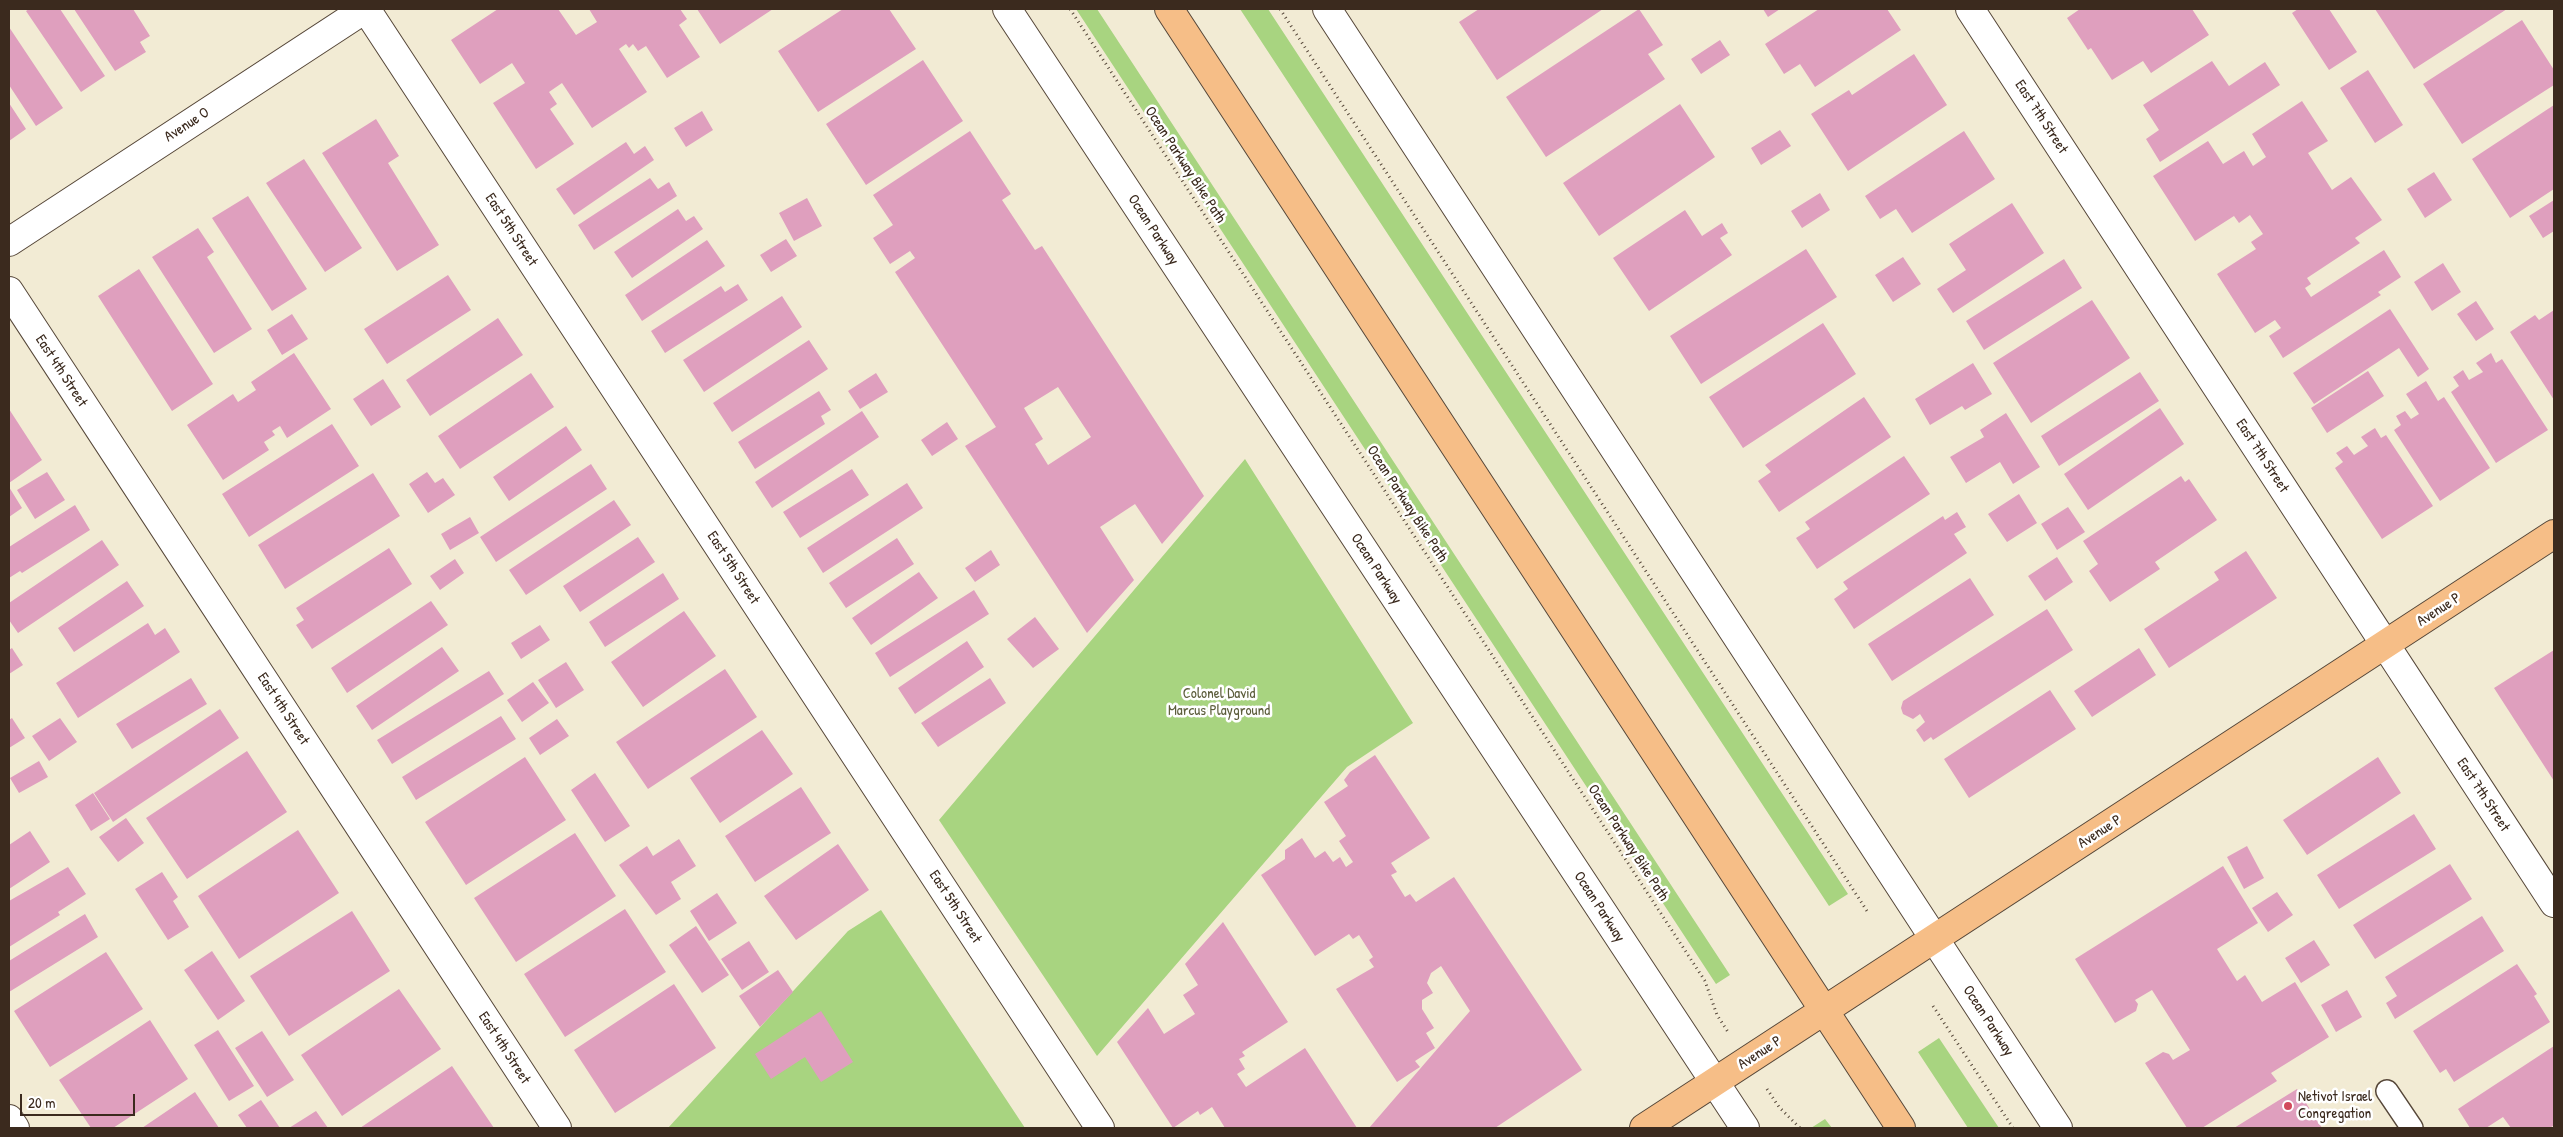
<!DOCTYPE html>
<html>
<head>
<meta charset="utf-8">
<style>
	body { margin:0 }
	#map { position:relative; width:2563px; height:1137px; overflow:hidden; background:#f2ebd4; font-family:"Patrick Hand",sans-serif }
	canvas { display:block }
	.frame { position:absolute; inset:0; border:10px solid #3b2a1e; pointer-events:none }
	.scale { position:absolute; left:20px; top:1094px; width:115px; height:22px; box-sizing:border-box; border:2px solid #3b2a1e; border-top:0; padding-left:6px; font-size:15px; line-height:18px; white-space:nowrap; color:#3b2a1e; -webkit-text-stroke:4px #fff; paint-order:stroke }
</style>
</head>
<body>
<div id="map">
<canvas width="2563" height="1137"></canvas>
<div class="frame"></div>
<div class="scale">20 m</div>
</div>
<script>
const g = document.querySelector('canvas').getContext('2d');
g.lineJoin = 'round';
function fillPath(path, color) { g.fillStyle = color; g.fill(path, 'evenodd'); }
const toPath = rows => new Path2D(rows.map(r => 'M' + r).join(''));
function stroke(path, color, width, dash) { g.strokeStyle = color; g.lineWidth = width; g.lineCap = dash ? 'butt' : 'round'; g.setLineDash(dash || []); g.stroke(path); }
function write(font, color, halo, rows, align = 'center') {
  g.font = font + ' "Patrick Hand",sans-serif'; g.lineWidth = 5; g.setLineDash([]); g.textBaseline = 'middle'; g.strokeStyle = halo; g.fillStyle = color; for (const [text, x, y, turn = 0] of rows) {
    g.save(); g.translate(x, y); g.rotate((+turn || 0) * Math.PI / 180); g.textAlign = isNaN(turn) ? turn : align; if (halo) g.strokeText(text, 0, 0); g.fillText(text, 0, 0); g.restore();
  }
}
fillPath(toPath([
	[1076,9,1097,9,1730,975,1716,984],
	[1240,9,1268,9,1848,894,1829,906],
	[1245,459,1413,723,1347,767,1097,1056,939,820],
	[881,910,1025,1128,668,1128,848,931],
	[1939,1038,1999,1128,1968,1128,1918,1052],
	[1825,1119,1832,1128,1811,1128]
]), '#a8d480');
fillPath(toPath([
	[29,9,60,9,105,76,81,92,26,11],
	[74,9,133,9,150,36,140,42,146,52,115,71],
	[498,9,558,9,576,35,597,22,589,9,680,9,687,19,679,25,700,57,667,78,646,46,638,51,633,44,629,48,626,44,619,49,647,92,592,128,562,83,549,92,557,104,550,109,574,144,536,169,493,103,525,83,512,63,480,84,451,40],
	[697,9,773,9,720,44],
	[843,9,889,9,916,49,818,112,778,51],
	[1479,9,1603,9,1497,80,1459,22],
	[1639,9,1663,45,1648,54,1665,79,1546,157,1506,97],
	[1763,9,1780,9,1768,17],
	[1819,9,1887,9,1901,30,1815,87,1800,64,1784,74,1765,44],
	[2080,9,2192,9,2209,35,2151,73,2143,61,2112,80,2091,48,2088,50,2067,18],
	[2298,9,2329,9,2357,52,2329,70,2292,13],
	[2375,9,2507,9,2414,69],
	[2522,20,2554,70,2554,85,2462,144,2423,84],
	[9,27,63,108,36,126,9,85],
	[1720,40,1730,55,1701,74,1691,59],
	[1914,54,1947,105,1848,171,1811,114,1849,90,1852,95],
	[923,60,963,121,866,185,826,124],
	[2212,61,2229,86,2265,62,2280,85,2160,162,2146,139,2159,130,2143,105],
	[2368,70,2403,125,2375,143,2340,88],
	[2302,101,2328,141,2308,153,2332,190,2351,177,2382,220,2355,238,2360,243,2307,278,2311,284,2305,288,2311,297,2384,250,2401,277,2378,292,2381,295,2283,358,2269,336,2281,328,2275,320,2255,333,2217,274,2256,249,2251,242,2263,234,2250,215,2239,223,2234,216,2195,241,2153,176,2208,141,2223,164,2244,151,2253,166,2266,157,2252,134],
	[9,103,26,129,9,141],
	[1680,104,1715,157,1599,236,1563,183],
	[2554,105,2554,189,2510,218,2472,159],
	[702,111,713,130,686,147,674,128],
	[376,119,399,156,388,163,439,245,397,271,322,153],
	[1780,130,1791,146,1761,165,1751,148],
	[970,131,1011,194,1002,200,1035,250,1042,246,1204,496,1162,544,1135,504,1100,527,1134,580,1087,633,965,446,996,427,895,272,915,258,910,251,890,264,873,238,893,225,873,195],
	[1058,387,1091,437,1048,465,1035,444,1043,439,1024,408],
	[1964,131,1995,179,1912,233,1896,209,1880,219,1865,196],
	[626,142,634,154,645,146,654,160,574,215,556,189],
	[304,159,362,248,325,272,266,183],
	[2434,172,2452,200,2425,218,2407,189],
	[650,178,658,189,669,182,677,196,594,250,578,225],
	[1820,193,1830,210,1802,228,1791,211],
	[248,196,307,289,272,311,212,218],
	[807,198,822,226,794,241,779,213],
	[2554,200,2554,231,2543,238,2529,216],
	[2012,203,2044,253,1953,313,1937,289,1966,270,1949,244],
	[678,209,686,221,694,216,703,229,632,278,614,252],
	[1685,210,1702,236,1722,223,1728,233,1720,238,1732,255,1649,311,1613,258],
	[198,228,214,252,207,257,252,329,214,353,152,257],
	[786,239,797,256,771,272,760,255],
	[707,240,725,266,642,321,625,295],
	[1806,249,1837,297,1701,384,1670,336],
	[1903,257,1921,284,1893,302,1875,275],
	[2064,259,2082,288,1984,350,1966,321],
	[2443,263,2461,292,2432,311,2414,282],
	[139,269,213,384,172,411,98,296],
	[448,275,471,310,387,364,364,329],
	[738,284,748,300,665,353,651,331,721,286,725,292],
	[782,296,802,327,704,392,683,360],
	[2092,300,2130,358,2031,423,1993,363],
	[2476,301,2494,329,2476,341,2457,314],
	[2390,309,2429,369,2418,377,2399,348,2314,404,2293,373],
	[2554,310,2554,400,2510,332,2535,315,2539,320],
	[292,314,308,339,282,355,267,330],
	[498,318,523,355,430,416,406,380],
	[1823,323,1856,374,1743,448,1709,397],
	[809,340,828,369,732,432,713,403],
	[294,353,331,409,287,438,280,426,272,431,275,435,264,442,269,450,223,480,187,425,233,394,238,402,256,390,251,382],
	[2491,353,2496,363,2502,359,2548,430,2496,463,2451,392,2459,386,2453,377,2463,370,2469,380,2483,372,2476,363],
	[1973,363,1992,394,1965,410,1962,406,1930,425,1915,399],
	[2368,371,2384,396,2327,433,2311,408],
	[2140,372,2159,401,2059,466,2041,436],
	[531,373,554,407,460,469,438,436],
	[876,373,888,392,860,409,848,391],
	[383,379,401,407,371,426,353,399],
	[2426,381,2438,401,2444,397,2490,468,2440,501,2394,430,2401,425,2396,416,2405,411,2411,419,2419,414,2406,394],
	[819,391,831,410,821,416,825,424,755,469,738,442],
	[1864,397,1891,437,1779,512,1758,481,1771,472,1765,465],
	[2160,408,2184,444,2088,510,2064,474],
	[9,409,42,460,9,483],
	[862,411,879,437,772,508,755,482],
	[2006,413,2040,467,2013,484,2000,462,1966,483,1950,457,1984,437,1980,430],
	[947,422,958,439,932,456,921,440],
	[332,424,359,466,249,537,222,494],
	[566,426,582,450,509,501,493,477],
	[2375,428,2381,438,2386,435,2433,506,2382,539,2335,468,2343,462,2336,453,2347,446,2354,455,2360,451,2368,446,2361,437],
	[1904,456,1930,494,1817,569,1796,538,1810,529,1805,522],
	[591,464,607,489,496,562,480,537],
	[852,469,869,495,800,538,783,512],
	[47,472,65,500,35,519,17,490],
	[427,472,435,483,443,478,455,495,428,513,409,484],
	[373,473,400,516,285,589,258,545],
	[2181,476,2185,482,2189,479,2217,520,2155,562,2160,569,2110,602,2089,571,2098,564,2083,541],
	[907,483,923,508,823,573,807,548],
	[9,487,22,508,9,517],
	[2019,494,2037,523,2007,542,1988,514],
	[614,500,631,525,526,595,509,570],
	[75,505,90,530,22,573,20,571,9,578,9,547],
	[2068,507,2085,532,2057,550,2041,524],
	[1957,512,1966,527,1954,534,1967,553,1854,629,1834,599,1848,589,1843,582,1943,516,1945,520],
	[470,517,479,533,450,550,441,534],
	[638,537,655,562,580,612,563,586],
	[897,538,914,564,846,608,829,583],
	[102,540,119,565,18,633,9,620,9,603],
	[389,548,412,584,312,649,296,625,304,620,296,608],
	[991,550,1000,565,975,582,965,568],
	[2246,551,2277,598,2169,668,2144,629,2219,580,2214,572],
	[2057,557,2073,582,2045,601,2028,576],
	[455,559,464,573,440,590,430,576],
	[919,572,938,598,871,645,852,618],
	[663,573,679,599,605,647,589,622],
	[1970,578,1994,615,1892,681,1868,644],
	[127,581,144,606,74,652,58,628],
	[974,590,989,614,890,677,875,653],
	[431,601,448,625,347,693,331,668],
	[2047,609,2073,650,1933,740,1931,737,1924,742,1916,730,1925,722,1920,714,1913,719,1903,714,1901,708,1903,701],
	[684,611,716,656,643,707,611,662],
	[1035,617,1059,649,1033,668,1007,639],
	[148,623,155,635,165,628,180,652,78,718,56,683],
	[540,625,550,640,521,659,511,643],
	[967,641,984,667,915,714,898,688],
	[442,647,459,671,372,730,356,706],
	[12,648,23,665,9,674,9,650],
	[2139,648,2156,675,2092,717,2074,691],
	[2554,650,2554,781,2494,688],
	[566,662,584,690,556,708,538,680],
	[725,669,757,717,648,789,616,742],
	[489,671,504,694,392,764,377,740],
	[191,678,207,704,132,749,116,724],
	[990,678,1006,703,938,747,921,723],
	[533,682,549,703,522,722,507,700],
	[2050,690,2076,729,1969,798,1944,759],
	[220,709,239,738,113,822,94,793],
	[501,716,516,739,416,800,402,777],
	[12,718,25,738,9,748,9,720],
	[60,718,77,742,49,761,32,736],
	[557,719,569,736,540,755,529,738],
	[762,730,793,774,720,823,690,778],
	[247,751,287,812,187,879,146,818],
	[1375,755,1430,838,1391,863,1397,872,1391,875,1405,897,1410,894,1416,902,1454,877,1582,1070,1495,1128,1369,1128,1470,1011,1441,966,1431,973,1427,983,1433,993,1422,1000,1422,1009,1434,1028,1426,1033,1435,1048,1415,1061,1420,1067,1397,1082,1336,989,1374,967,1369,960,1373,957,1359,935,1353,939,1349,934,1315,956,1261,875,1285,859,1285,850,1302,838,1315,858,1325,851,1333,862,1340,857,1346,867,1353,862,1339,841,1346,836,1324,802,1348,786,1344,780,1350,772],
	[525,757,566,820,466,885,425,822],
	[2378,757,2401,793,2307,855,2283,820],
	[39,761,48,777,19,793,10,778],
	[595,773,630,826,605,842,571,790],
	[801,787,831,833,755,882,725,836],
	[93,793,110,819,91,831,75,805],
	[2414,814,2436,849,2339,909,2317,875],
	[126,818,144,843,118,862,99,837],
	[298,830,339,893,239,959,198,896],
	[30,831,50,862,9,889,9,845],
	[575,833,616,896,516,962,474,898],
	[679,839,696,866,671,882,681,899,656,915,619,865,647,846,653,856],
	[838,844,869,890,796,940,764,896],
	[2247,846,2264,878,2244,889,2227,857],
	[2450,864,2472,899,2375,959,2353,925],
	[2223,866,2258,923,2217,949,2237,981,2245,975,2262,1002,2295,982,2329,1037,2271,1073,2277,1081,2202,1128,2187,1128,2145,1063,2163,1052,2169,1054,2173,1060,2190,1050,2152,990,2135,1000,2138,1004,2136,1011,2115,1023,2075,959],
	[68,867,86,894,58,912,60,915,9,947,9,901],
	[162,872,178,897,173,901,189,927,168,940,135,889],
	[2277,892,2293,915,2268,932,2252,908],
	[717,893,737,923,709,941,690,911],
	[625,909,666,972,565,1037,524,974],
	[352,911,390,971,289,1036,250,976],
	[85,914,98,937,9,992,9,961],
	[2482,916,2504,951,2395,1019,2386,1003,2397,996,2385,977],
	[1223,922,1288,1022,1242,1052,1245,1056,1239,1059,1245,1069,1237,1074,1246,1087,1305,1048,1357,1128,1225,1128,1212,1107,1200,1115,1198,1111,1173,1128,1117,1042,1148,1008,1164,1034,1195,1014,1183,995,1198,985,1185,964],
	[696,926,729,975,702,993,669,945],
	[2314,940,2330,965,2301,983,2285,958],
	[749,941,769,972,742,990,721,959],
	[212,951,245,1001,218,1020,184,970],
	[106,952,143,1009,50,1067,14,1011],
	[2517,964,2537,994,2534,996,2550,1022,2454,1082,2446,1069,2440,1073,2413,1031],
	[778,970,793,992,760,1027,739,996],
	[674,984,716,1048,615,1113,574,1050],
	[399,989,441,1049,342,1116,301,1055],
	[2347,990,2362,1017,2336,1032,2321,1005],
	[821,1011,853,1062,821,1082,805,1057,771,1079,755,1054],
	[150,1020,188,1079,113,1128,91,1128,59,1080],
	[218,1030,254,1086,229,1101,194,1045],
	[262,1031,294,1080,267,1097,235,1048],
	[2554,1046,2554,1125,2550,1128,2511,1128,2503,1117,2486,1128,2470,1128,2458,1109],
	[452,1066,494,1128,360,1128],
	[2297,1089,2322,1128,2234,1128],
	[195,1092,219,1128,142,1128],
	[261,1100,280,1128,247,1128,238,1115],
	[316,1111,328,1128,289,1128]
]), '#df9fbe');
const service = toPath([
	[2387,1091,2412,1128]
]);
const minor = toPath([
	[366,9,1100,1128],
	[1007,9,1745,1128],
	[1327,9,2058,1128],
	[1970,9,2554,903],
	[9,242,365,9],
	[9,291,557,1128],
	[9,1119,15,1128]
]);
const primary = toPath([
	[1169,9,1901,1128],
	[1644,1128,2554,534]
]);
stroke(service, '#564739', 24);
stroke(minor, '#564739', 30);
stroke(primary, '#564739', 30);
stroke(toPath([
	[1070,9,1705,981,1717,1015,1728,1032],
	[1280,9,1869,914],
	[1933,1006,2013,1128],
	[1767,1089,1779,1107,1800,1128]
]), '#564739', 3, [1, 4]);
stroke(service, '#fff', 21);
stroke(minor, '#fff', 28);
stroke(primary, '#f6be87', 28);
for (const [x, y, r, color] of [
	[2288,1106,5,"#d1495b"]
]) { const dot = new Path2D(); dot.arc(x, y, r, 0, 2 * Math.PI); g.fillStyle = color; g.fill(dot); stroke(dot, '#fff', 2); }
write('15px', '#3b2a1e', '#fff', [
	["East 7th Street",2041,117,57],
	["Avenue O",187,125,-33],
	["Ocean Parkway Bike Path",1185,165,57],
	["East 5th Street",511,230,57],
	["Ocean Parkway",1153,230,57],
	["East 4th Street",61,371,57],
	["East 7th Street",2262,456,57],
	["Ocean Parkway Bike Path",1407,504,57],
	["East 5th Street",733,568,57],
	["Ocean Parkway",1376,569,57],
	["Avenue P",2439,610,-33],
	["East 4th Street",283,709,57],
	["East 7th Street",2483,795,57],
	["Avenue P",2100,832,-33],
	["Ocean Parkway Bike Path",1628,843,57],
	["East 5th Street",955,907,57],
	["Ocean Parkway",1599,907,57],
	["Ocean Parkway",1988,1021,57],
	["East 4th Street",504,1048,57],
	["Avenue P",1760,1053,-33]
]);
write('15px', '#5c5d3b', '#fff', [
	["Colonel David",1219,694],
	["Marcus Playground",1219,711]
]);
write('15px', '#3b2a1e', '#fff', [
	["Netivot Israel",2298,1097],
	["Congregation",2298,1114]
], 'left');
</script>
</body>
</html>
